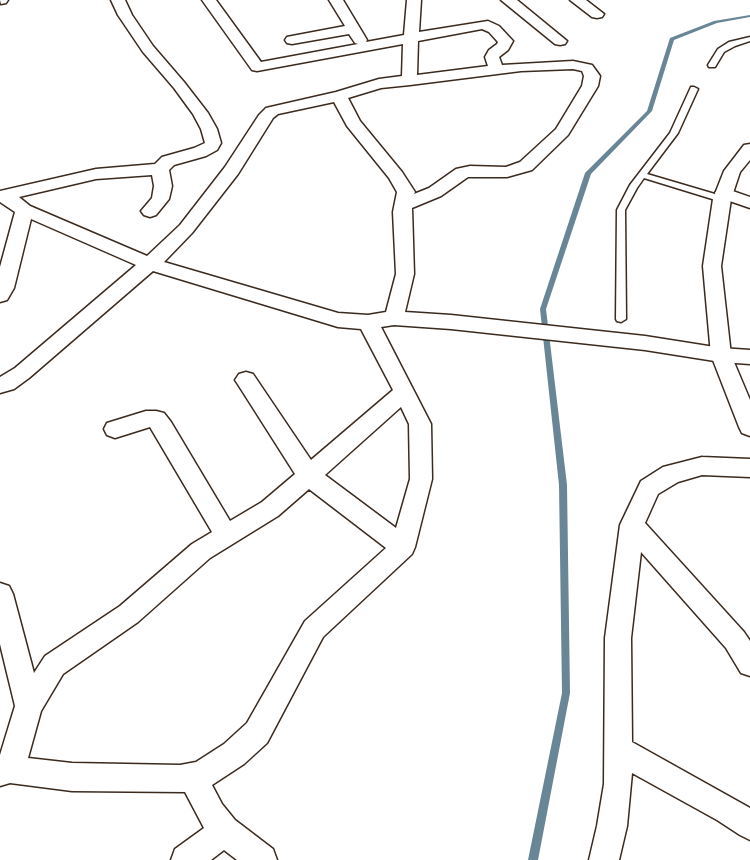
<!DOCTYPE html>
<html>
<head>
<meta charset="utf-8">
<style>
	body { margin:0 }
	canvas { display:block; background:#fff }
</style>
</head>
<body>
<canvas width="750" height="860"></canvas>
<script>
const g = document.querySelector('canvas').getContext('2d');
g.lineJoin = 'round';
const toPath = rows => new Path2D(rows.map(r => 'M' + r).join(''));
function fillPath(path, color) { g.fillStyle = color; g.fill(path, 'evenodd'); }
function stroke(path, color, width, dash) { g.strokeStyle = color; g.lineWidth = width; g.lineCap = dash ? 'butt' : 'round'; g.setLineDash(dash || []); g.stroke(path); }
fillPath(toPath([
	[750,15,750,17,717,23,674,40,652,111,591,174,546,309,567,485,570,693,538,860,528,860,562,693,559,485,540,309,585,173,647,111,670,38,714,21,750,15]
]), '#698697');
const service = toPath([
	[750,37,750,41,735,46,724,52,715,67,709,67,708,65,718,49,729,42,750,37],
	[691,87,694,87,698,89,678,133,647,174,725,197,726,199,722,202,644,178,637,188,625,210,626,319,621,322,617,321,616,319,617,210,630,185,670,133,691,87]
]);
const minor = toPath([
	[111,0,125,0,132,15,153,46,184,82,208,113,217,129,221,143,217,150,206,156,174,165,169,170,172,186,169,199,156,215,150,217,144,215,141,211,152,198,154,186,152,175,96,179,19,197,30,206,147,256,180,225,225,167,259,115,266,108,336,92,379,79,402,76,403,44,257,71,252,70,202,0,216,0,261,62,358,44,355,43,349,34,292,44,287,43,285,40,287,37,292,36,345,26,329,0,343,0,367,40,366,42,404,35,407,0,421,0,419,32,488,21,499,26,513,41,508,50,499,57,502,65,573,61,592,65,600,76,598,86,568,135,532,170,507,177,468,177,441,196,412,208,414,274,405,312,451,315,645,336,721,348,750,350,750,364,721,362,645,350,451,329,394,325,381,327,431,424,432,479,415,547,412,554,323,637,267,743,244,764,212,785,222,804,235,820,273,849,277,860,237,860,224,850,211,860,171,860,175,849,204,828,185,792,72,791,10,783,0,786,0,755,15,706,0,644,0,583,9,586,13,594,34,673,45,656,120,606,192,544,212,532,150,427,115,438,107,435,104,429,107,423,146,411,156,411,164,413,171,422,230,521,262,502,295,474,239,386,235,380,239,374,246,372,253,374,311,460,393,390,361,329,338,327,153,271,29,378,14,389,0,393,0,377,15,368,136,265,31,219,14,288,7,300,0,302,0,267,15,212,0,202,0,191,96,169,155,164,162,157,194,148,205,143,201,129,193,114,174,88,143,52,118,15,111,0],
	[482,29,489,32,498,42,497,44,489,50,485,57,488,66,417,75,418,41,482,29],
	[573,69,582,71,584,76,582,86,556,129,520,162,506,167,470,166,456,169,429,188,414,194,415,192,402,172,360,121,348,98,381,88,410,85,521,71,573,69],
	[334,102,347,126,389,178,397,192,393,212,396,274,386,312,368,315,338,313,164,262,192,233,238,174,273,118,278,114,334,102],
	[401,407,409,424,410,479,396,528,325,475,401,407],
	[309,489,386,548,305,621,247,723,224,744,196,762,180,765,72,763,28,758,41,711,63,674,138,622,210,558,278,516,309,489],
	[501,0,517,0,567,41,565,44,560,45,555,44,501,0],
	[570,0,586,0,604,14,602,17,597,18,592,17,570,0],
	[724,188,750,197,750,208,718,197,715,193,718,189,724,188],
	[702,457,750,459,750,477,702,475,678,482,658,494,645,523,744,632,750,641,750,676,741,673,726,648,641,552,631,638,632,742,750,808,750,840,740,835,717,820,632,773,627,826,619,860,589,860,597,826,604,784,605,638,620,525,641,481,663,467,702,457]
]);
const tertiary = toPath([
	[0,0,8,0,6,3,1,4,0,0],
	[750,144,750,160,740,172,731,199,721,266,731,355,750,400,750,436,742,433,739,427,711,355,703,266,713,199,724,171,744,145,750,144]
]);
stroke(service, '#3b2a1e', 3);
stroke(minor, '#3b2a1e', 3);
stroke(tertiary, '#3b2a1e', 3);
fillPath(service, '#fff');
fillPath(minor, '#fff');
fillPath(tertiary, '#fff');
</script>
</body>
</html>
